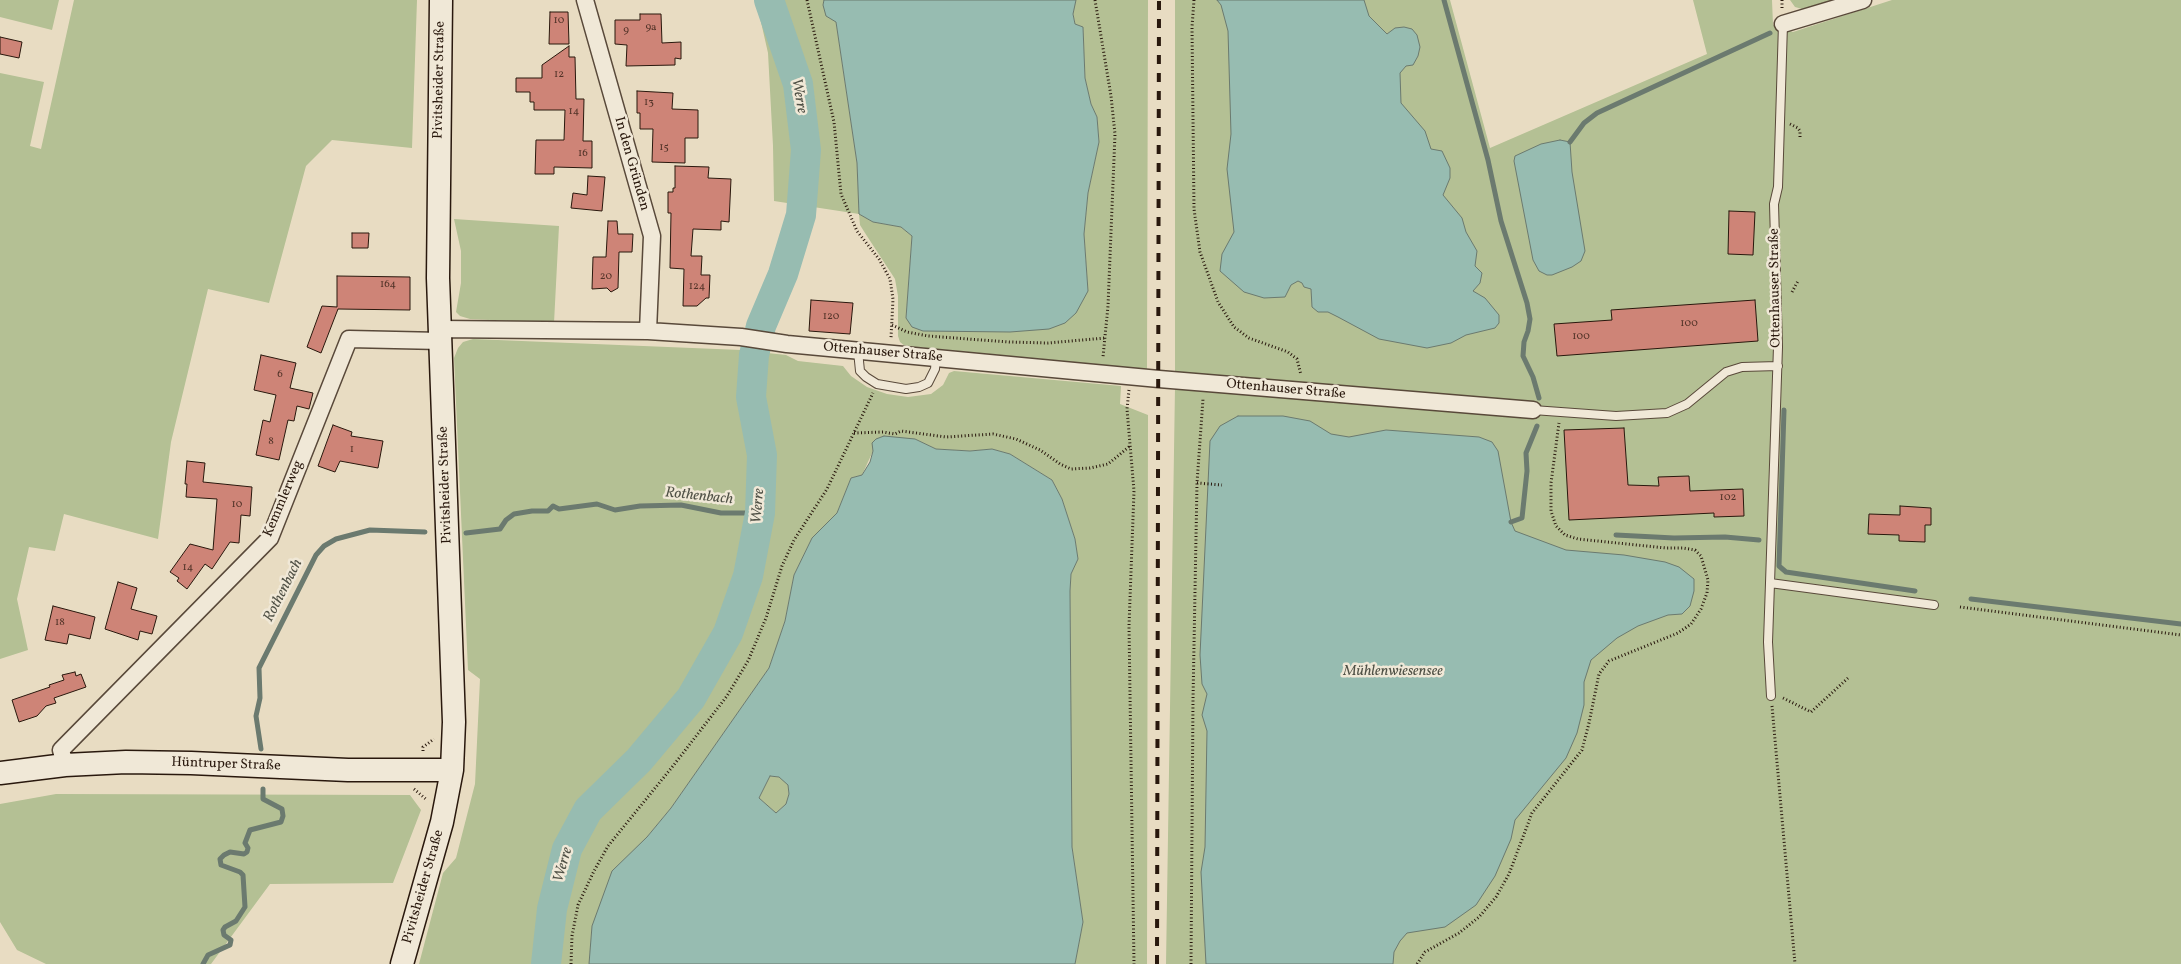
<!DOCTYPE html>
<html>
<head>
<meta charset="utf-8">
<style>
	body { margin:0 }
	canvas { display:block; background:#e8dcc2 }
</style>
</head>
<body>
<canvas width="2181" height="964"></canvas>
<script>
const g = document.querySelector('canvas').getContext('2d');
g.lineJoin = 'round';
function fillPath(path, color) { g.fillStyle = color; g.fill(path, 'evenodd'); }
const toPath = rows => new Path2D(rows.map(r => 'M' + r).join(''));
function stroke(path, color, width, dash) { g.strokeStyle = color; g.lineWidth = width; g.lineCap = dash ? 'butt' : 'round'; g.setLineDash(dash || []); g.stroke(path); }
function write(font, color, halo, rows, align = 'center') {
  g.font = font + ' Vollkorn,serif'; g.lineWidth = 5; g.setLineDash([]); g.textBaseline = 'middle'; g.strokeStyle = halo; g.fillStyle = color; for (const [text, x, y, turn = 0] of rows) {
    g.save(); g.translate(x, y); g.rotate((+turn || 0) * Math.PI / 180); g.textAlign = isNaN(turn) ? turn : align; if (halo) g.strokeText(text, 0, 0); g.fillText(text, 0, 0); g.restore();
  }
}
fillPath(toPath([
	[0,0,59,0,52,30,0,17],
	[74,0,417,0,412,148,332,140,306,166,269,303,208,289,171,442,158,539,64,514,55,551,29,547,17,599,28,650,0,659,0,73,44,82,30,146,41,149],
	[756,0,824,0,823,5,836,22,857,163,859,214,873,222,901,227,912,236,906,318,924,331,953,331,1088,291,1084,234,1088,193,1099,142,1097,117,1091,104,1085,78,1083,27,1075,24,1073,13,1076,0,1148,0,1147,369,905,346,900,342,898,336,898,296,895,279,865,233,860,225,859,214,774,201,773,146,768,53],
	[1175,0,1450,0,1490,148,1707,54,1693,0,1772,0,1773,25,1793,32,1892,0,2181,0,2181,964,1166,964,1175,387],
	[1790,0,1839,0,1806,10,1795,7],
	[454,219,559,226,554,323,470,319,460,316,456,312,461,283,461,251],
	[473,339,741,350,786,355,798,361,843,366,851,376,867,387,887,394,908,397,931,394,943,385,949,373,954,371,1121,386,1120,404,1148,415,1147,964,1075,964,1083,922,1072,847,1070,591,1071,574,1078,559,1075,539,1062,499,1052,480,1010,454,992,449,970,451,936,449,915,439,873,451,862,475,851,478,837,513,812,538,794,575,785,621,769,668,671,808,647,837,592,926,589,964,419,964,443,873,456,858,475,784,480,679,468,670,454,358,458,348,463,342],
	[770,776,779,777,788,784,789,794,786,804,776,813,759,798],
	[56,794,410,795,421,810,393,883,270,884,211,964,46,964,17,950,0,922,0,804]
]), '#b4c094');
const water = toPath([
	[824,0,1076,0,1073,14,1075,24,1083,27,1085,78,1091,104,1097,117,1099,142,1088,193,1084,234,1088,291,1076,313,1065,323,1049,329,1010,332,923,331,912,327,906,318,912,236,901,227,873,222,859,214,857,163,836,22,826,16,823,5,824,0],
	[1217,0,1364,0,1369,16,1387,34,1395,28,1404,27,1412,29,1417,35,1420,47,1418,56,1413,65,1406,66,1400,73,1401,103,1425,131,1431,149,1442,151,1450,168,1450,178,1443,195,1462,218,1466,232,1477,251,1475,266,1482,273,1480,283,1473,291,1485,298,1499,315,1499,323,1495,328,1466,335,1451,343,1427,348,1379,339,1338,317,1328,312,1318,312,1312,307,1311,289,1304,287,1302,283,1298,281,1291,285,1285,297,1264,298,1244,292,1220,271,1222,254,1234,232,1227,169,1231,134,1228,31,1221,5,1217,0],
	[1560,140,1570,142,1572,172,1585,251,1581,261,1572,267,1552,275,1547,275,1539,271,1533,260,1514,161,1515,156,1541,144,1560,140],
	[1238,416,1283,416,1310,421,1331,434,1349,437,1386,430,1479,437,1492,442,1498,451,1511,522,1515,531,1566,550,1624,555,1665,562,1679,567,1694,579,1694,591,1690,606,1682,614,1668,615,1638,626,1617,638,1591,660,1584,682,1584,705,1577,733,1566,758,1515,820,1511,839,1495,876,1476,905,1445,927,1407,933,1400,941,1394,952,1393,964,1206,964,1201,872,1205,847,1207,731,1202,715,1207,694,1202,684,1200,655,1210,441,1220,426,1238,416],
	[884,436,915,439,936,449,970,451,992,449,1010,454,1052,480,1062,499,1075,539,1078,559,1071,574,1070,591,1072,847,1083,922,1075,964,589,964,592,926,612,871,647,837,671,808,769,668,785,621,794,575,812,538,837,513,851,478,862,475,870,462,873,451,872,443,876,439,884,436],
	[770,776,779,777,788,785,789,794,786,804,776,813,759,798,770,776]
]);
fillPath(water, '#97bcb1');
stroke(water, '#6b7a6f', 1);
stroke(toPath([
	[1444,0,1488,160,1501,221,1527,303,1530,319,1528,331,1524,342,1523,356,1533,377,1539,398],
	[1570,142,1584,123,1597,113,1770,33],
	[1784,410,1779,566,1786,572,1915,591],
	[1511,522,1522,518,1527,471,1526,453,1537,426],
	[466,533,500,529,506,520,514,514,532,511,548,511,553,506,559,509,597,504,615,510,640,506,681,505,721,513,760,513],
	[1616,535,1674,538,1725,537,1759,540],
	[1971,599,2181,624],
	[261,749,256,716,260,698,259,668,316,555,324,546,336,539,370,530,425,532],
	[203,964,208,955,230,945,231,940,224,935,223,930,225,927,236,921,245,907,243,875,240,872,221,865,220,859,224,855,230,852,244,854,247,852,248,848,245,843,250,830,281,822,283,816,282,809,263,799,263,789]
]), '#6b7a6f', 5);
stroke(toPath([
	[546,964,552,909,567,849,588,810,639,760,691,698,728,633,748,576,760,513,762,455,751,397,754,355,761,326,783,274,801,215,806,150,798,84,769,0]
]), '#97bcb1', 30);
const building = toPath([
	[550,12,568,12,569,44,549,44,550,12],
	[640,14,661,14,662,43,681,42,681,59,675,58,675,65,626,66,627,45,615,44,615,20,640,20,640,14],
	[0,37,22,42,19,58,0,54,0,37],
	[569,46,569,57,575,57,576,99,584,99,583,141,592,141,592,168,554,167,554,174,535,174,536,140,564,140,565,110,534,110,534,102,530,102,530,92,516,92,516,78,542,78,542,65,569,46],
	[637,91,673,93,672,109,698,110,698,138,685,138,685,163,652,162,653,129,640,129,640,113,637,113,637,91],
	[675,166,709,167,708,178,731,179,729,222,721,221,721,230,693,229,691,256,702,256,701,275,710,275,709,298,706,298,697,306,683,306,684,269,670,268,671,213,668,213,668,192,673,192,673,188,675,188,675,166],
	[588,176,605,177,602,211,571,208,573,193,587,195,588,176],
	[1729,211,1755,212,1753,255,1728,254,1729,211],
	[608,221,617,221,618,234,633,234,632,252,619,252,618,288,611,292,607,288,592,289,593,257,606,257,608,221],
	[352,233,369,233,368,248,352,248,352,233],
	[337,276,410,277,410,310,338,309,321,353,307,347,322,306,337,307,337,276],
	[811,300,853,303,850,334,809,331,811,300],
	[1755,300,1758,341,1557,356,1554,324,1612,320,1611,310,1755,300],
	[261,355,296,363,290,388,313,393,309,409,297,406,294,421,288,420,279,460,256,455,263,420,270,422,276,395,254,390,261,355],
	[333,425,352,432,351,436,383,441,378,468,340,461,335,472,318,466,333,425],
	[1624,428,1628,485,1659,486,1658,477,1689,476,1690,491,1743,489,1744,516,1714,517,1714,513,1569,520,1564,430,1624,428],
	[187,461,205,463,203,482,252,487,250,516,241,515,239,543,230,542,212,569,205,564,187,589,177,581,179,578,170,572,190,544,213,550,217,499,186,497,187,484,185,484,187,461],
	[1900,506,1931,508,1931,525,1925,525,1925,542,1899,541,1899,535,1868,534,1869,514,1900,515,1900,506],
	[118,582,137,588,131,609,157,616,152,634,140,631,138,640,105,629,118,582],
	[53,606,95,617,90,639,69,634,67,644,45,640,53,606],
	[75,672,76,676,81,674,86,687,54,698,56,703,46,706,37,716,19,722,12,700,50,687,49,685,64,680,62,675,75,672]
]);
fillPath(building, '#ce8477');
stroke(building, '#29180d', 1);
const lane = toPath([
	[858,351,860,371,866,377,877,384,906,389,919,387,928,383,935,369,936,358],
	[1533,410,1616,416,1667,413,1687,404,1726,372,1742,367,1778,366],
	[1770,583,1934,605],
	[1771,696,1768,642,1778,347,1774,204,1778,187,1783,24]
]);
const street = toPath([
	[585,0,652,236,648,331],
	[1783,24,1863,0],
	[440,329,648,331,741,337,787,344,1159,379,1533,410],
	[65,765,61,750,270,538,349,339,441,341]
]);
const secondary = toPath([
	[0,773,65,765,126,762,191,763,348,770,452,770],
	[402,964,442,822,452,770,454,722,438,278,441,0]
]);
stroke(lane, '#59493a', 10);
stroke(street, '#59493a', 19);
stroke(secondary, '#29180d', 25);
stroke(toPath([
	[807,0,834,122,841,194,857,231,879,259,890,279,893,299,891,338],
	[1095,0,1111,96,1115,134,1108,306,1103,357],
	[1194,0,1192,27,1194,209,1200,252,1218,302,1234,327,1249,338,1288,352,1297,359,1301,375],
	[1782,0,1782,9],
	[1790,124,1798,128,1800,131,1800,139],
	[1792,292,1798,281],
	[892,325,907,332,928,336,1009,342,1048,343,1105,338],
	[1129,390,1127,409,1134,491,1129,626,1134,964],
	[854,433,883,432,895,434,901,431,946,437,993,434,1016,439,1040,450,1060,464,1071,469,1090,468,1108,464,1130,446],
	[1197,483,1222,485],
	[1960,607,2181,635],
	[1783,698,1811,712,1848,678],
	[1772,706,1795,964],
	[423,751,423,747,434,739],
	[414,789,427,800],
	[571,964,572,936,578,905,594,871,608,846,673,766,727,696,748,661,766,618,782,566,794,540,827,489,873,393],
	[1191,964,1193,700,1197,483,1203,399],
	[1417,964,1425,952,1459,933,1479,917,1496,897,1509,874,1532,813,1582,750,1589,723,1599,674,1609,661,1678,633,1691,624,1701,609,1707,593,1708,580,1701,556,1695,550,1683,548,1666,548,1578,539,1565,535,1556,526,1551,511,1551,483,1559,423]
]), '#29180d', 3, [1, 2.5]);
stroke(lane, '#f0e8d7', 8);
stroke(street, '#f0e8d7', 16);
stroke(secondary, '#f0e8d7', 22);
stroke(toPath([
	[1157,964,1159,0]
]), '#29180d', 4, [9, 9]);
write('11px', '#523328', null, [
	["10",559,21],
	["9a",651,28],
	["9",626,31],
	["12",559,75],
	["13",649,103],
	["14",574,112],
	["15",664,148],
	["16",583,154],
	["20",606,277],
	["164",388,285],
	["124",697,287],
	["120",831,317],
	["100",1689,324],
	["100",1581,337],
	["6",280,375],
	["8",271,442],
	["1",352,450],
	["102",1728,498],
	["10",237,505],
	["14",188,568],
	["18",60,623]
]);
write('14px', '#29180d', '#f0e8d7', [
	["Pivitsheider Straße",440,80,-89],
	["In den Gründen",631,164,74],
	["Ottenhauser Straße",1776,288,-91],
	["Ottenhauser Straße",883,353,5],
	["Ottenhauser Straße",1286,390,5],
	["Pivitsheider Straße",446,485,-92],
	["Kemmlerweg",284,499,-67],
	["Hüntruper Straße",226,765,2],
	["Pivitsheider Straße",424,887,-74]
]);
write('italic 15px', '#505146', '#f0e8d7', [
	["Werre",798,96,80],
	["Rothenbach",699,497,6],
	["Werre",759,506,-85],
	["Rothenbach",284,591,-63],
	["Mühlenwiesensee",1393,672],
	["Werre",564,865,-74]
]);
</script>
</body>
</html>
